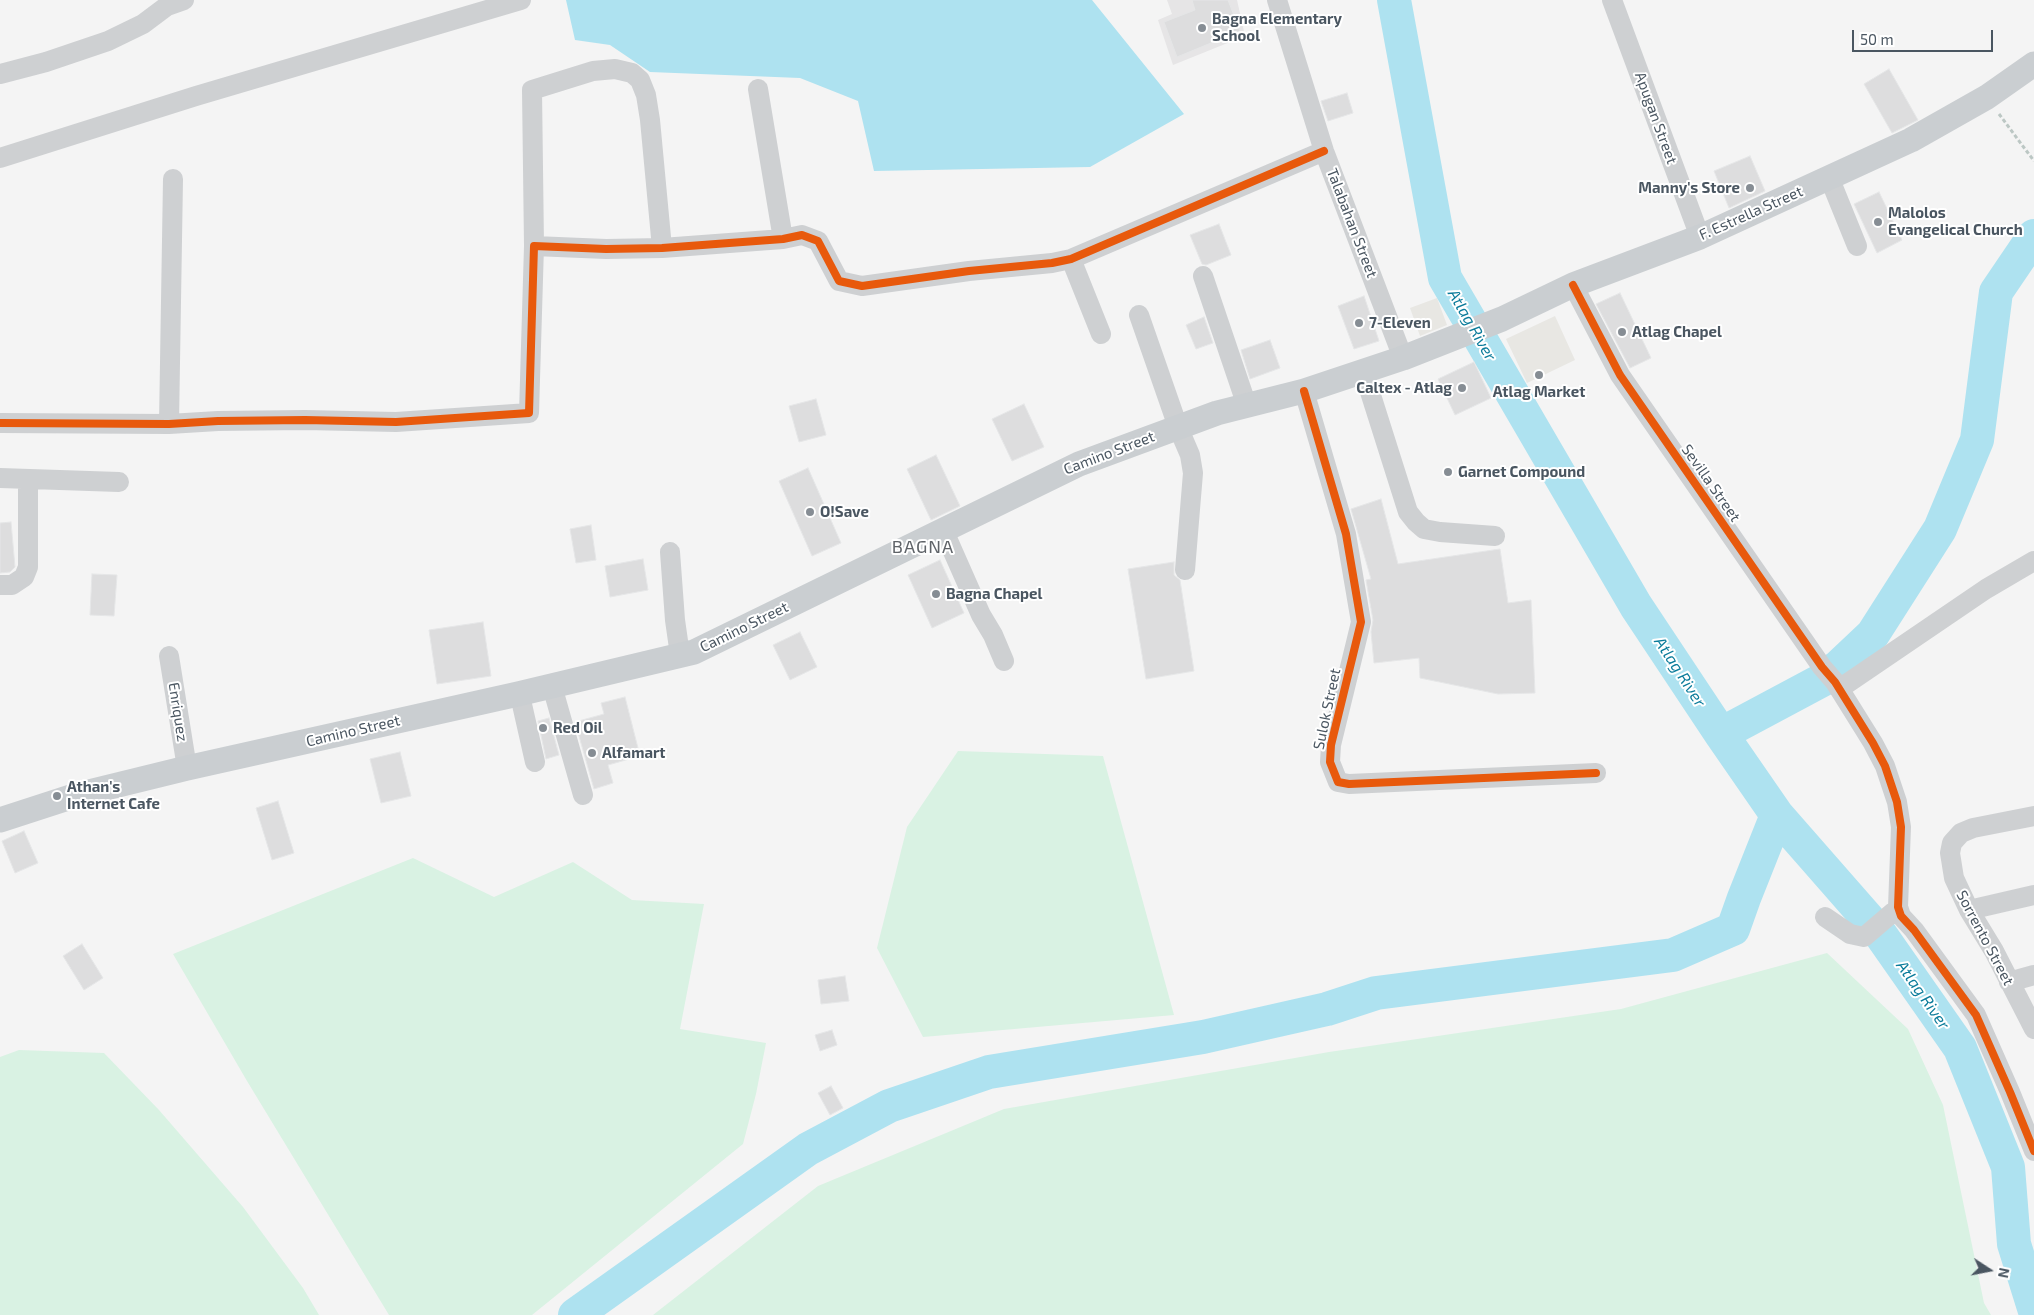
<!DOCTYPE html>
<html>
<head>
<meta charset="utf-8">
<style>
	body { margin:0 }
	#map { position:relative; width:2034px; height:1315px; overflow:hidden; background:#f4f4f4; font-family:"Exo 2",sans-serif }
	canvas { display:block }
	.north { position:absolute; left:1964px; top:1245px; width:50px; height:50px; -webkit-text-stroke:4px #fff; paint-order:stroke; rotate:101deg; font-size:14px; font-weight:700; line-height:20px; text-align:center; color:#4a5661 }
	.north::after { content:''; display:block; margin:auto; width:18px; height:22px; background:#4a5661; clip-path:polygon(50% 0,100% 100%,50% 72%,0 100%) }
	.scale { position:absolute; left:1852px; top:30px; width:141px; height:22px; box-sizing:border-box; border:2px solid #4a5661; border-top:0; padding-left:6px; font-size:15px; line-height:18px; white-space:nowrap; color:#4a5661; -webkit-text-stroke:4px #fff; paint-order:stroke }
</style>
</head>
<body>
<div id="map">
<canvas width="2034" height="1315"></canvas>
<div class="north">N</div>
<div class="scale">50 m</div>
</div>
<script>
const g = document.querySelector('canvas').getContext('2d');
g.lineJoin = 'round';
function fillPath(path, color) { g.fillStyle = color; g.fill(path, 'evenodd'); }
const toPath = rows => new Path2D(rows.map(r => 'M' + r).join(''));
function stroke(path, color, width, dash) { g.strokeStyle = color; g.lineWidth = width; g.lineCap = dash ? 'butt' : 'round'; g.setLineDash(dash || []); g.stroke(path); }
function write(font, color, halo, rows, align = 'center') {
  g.font = font + ' "Exo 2",sans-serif'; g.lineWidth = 4; g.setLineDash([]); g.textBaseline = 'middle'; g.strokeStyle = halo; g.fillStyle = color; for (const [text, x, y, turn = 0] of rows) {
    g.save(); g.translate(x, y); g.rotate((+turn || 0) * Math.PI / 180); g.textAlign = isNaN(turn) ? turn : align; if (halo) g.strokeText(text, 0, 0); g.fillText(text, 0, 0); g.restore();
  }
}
fillPath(toPath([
	[1437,298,1447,325,1420,336,1410,308],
	[1555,316,1575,360,1527,383,1506,339]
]), '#e8e7e3');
fillPath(toPath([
	[1167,0,1237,0,1245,36,1173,65,1158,20,1172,14]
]), '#e6e5e6');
fillPath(toPath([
	[958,751,1103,756,1174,1015,923,1037,877,948,907,827],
	[413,858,494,897,573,862,632,900,704,904,680,1029,766,1043,756,1094,743,1144,532,1315,389,1315,247,1081,173,954],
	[1827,953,1908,1029,1943,1105,1984,1303,1991,1315,653,1315,818,1186,1004,1109,1329,1052,1621,1009],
	[19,1050,104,1053,159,1110,243,1207,303,1288,319,1315,0,1315,0,1057]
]), '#d9f2e3');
fillPath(toPath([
	[566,0,1092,0,1184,114,1090,167,874,171,858,101,800,78,650,72,610,45,575,40]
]), '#aee2f0');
stroke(toPath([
	[1394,0,1445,278,1636,606,1721,734,1777,815,1876,928,1960,1048,2008,1167,2014,1244,2034,1308],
	[1721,734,1824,679,1838,667,1873,634,1940,529,1977,440,1996,292,2034,236],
	[575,1315,808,1149,889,1106,989,1072,1203,1037,1327,1009,1376,993,1673,955,1733,929,1744,898,1777,815]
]), '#aee2f0', 34);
const building = toPath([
	[1192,0,1228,0,1240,31,1177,57,1164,22,1195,10,1192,0],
	[1889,69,1918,120,1892,133,1864,84,1889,69],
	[1347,93,1353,113,1328,121,1321,101,1347,93],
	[1750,156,1765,191,1729,208,1714,171,1750,156],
	[1879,192,1902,240,1877,253,1854,204,1879,192],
	[1219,224,1231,255,1206,265,1202,264,1190,235,1219,224],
	[1620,293,1651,358,1630,368,1596,304,1620,293],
	[1364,296,1379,341,1354,349,1338,306,1364,296],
	[1204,317,1213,343,1196,349,1186,325,1204,317],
	[1270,340,1280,368,1250,379,1241,350,1270,340],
	[1474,362,1491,398,1455,415,1438,379,1474,362],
	[816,399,826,435,799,442,789,406,816,399],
	[1024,404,1044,447,1012,461,992,419,1024,404],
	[936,455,960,506,931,520,907,469,936,455],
	[808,468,841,543,812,556,779,481,808,468],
	[1381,499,1398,564,1500,549,1508,603,1531,600,1535,693,1498,694,1420,678,1419,658,1374,663,1371,632,1373,620,1366,580,1371,579,1351,509,1381,499],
	[11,522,15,567,10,572,0,573,0,523,11,522],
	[591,525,596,560,576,563,570,529,591,525],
	[643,559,648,590,610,597,605,566,643,559],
	[940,560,964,613,932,628,908,575,940,560],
	[1174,562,1174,575,1180,580,1194,671,1146,679,1128,569,1174,562],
	[92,574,117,575,114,616,90,615,92,574],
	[483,622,491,676,437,684,429,630,483,622],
	[800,632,817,667,790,680,773,645,800,632],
	[625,697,640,756,608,765,613,783,594,789,575,722,604,714,601,703,625,697],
	[549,718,559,755,546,759,538,721,549,718],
	[400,752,411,796,381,803,370,759,400,752],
	[278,801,294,853,272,860,256,808,278,801],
	[24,831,38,863,15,873,2,841,24,831],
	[82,944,103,978,84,990,63,956,82,944],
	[845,976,849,1001,821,1004,818,980,845,976],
	[832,1030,837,1045,820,1051,815,1035,832,1030],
	[831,1086,843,1108,830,1115,818,1093,831,1086]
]);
fillPath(building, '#ddddde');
stroke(building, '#e5e6e7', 1);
stroke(toPath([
	[1999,114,2034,161]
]), '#bcc7c4', 3, [4, 2.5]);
stroke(toPath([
	[1277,0,1324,151,1403,358],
	[1612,0,1700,237],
	[0,74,46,62,108,41,143,24,167,6,184,0],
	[758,89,783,239],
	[0,158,196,96,521,0],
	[1829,177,1857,246],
	[534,246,532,90,593,71,615,69,632,73,640,80,646,95,650,120,662,248],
	[1071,259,1101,334],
	[1203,276,1247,406],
	[1573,285,1620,375,1822,667,1835,682,1873,743,1885,766,1897,802,1901,827,1898,907,1901,916,1914,930,1976,1015,2010,1092,2034,1151],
	[1139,315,1178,427,1190,455,1193,473,1185,570],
	[1364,373,1408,512,1416,522,1424,529,1440,532,1495,536],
	[1304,391,1346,534,1361,622,1331,745,1330,762,1338,782,1349,784,1596,773],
	[0,423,169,424,218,421,305,420,396,422,529,413,534,246,606,249,662,248,783,239,802,235,818,241,839,281,862,286,969,271,1052,263,1071,259,1324,151],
	[169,424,173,179],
	[0,478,119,482],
	[943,529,981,615,993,635,1004,661],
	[670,552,675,620,680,655],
	[0,585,12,585,24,577,28,567,28,479],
	[169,656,187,768],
	[552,686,583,795],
	[1839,689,1986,589,2034,561],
	[518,694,521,700,535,762],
	[2034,816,1973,828,1961,833,1952,843,1950,853,1954,878,1969,910,1994,951,2034,1029],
	[1969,910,2034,895],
	[1825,917,1850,934,1864,937,1892,913,1899,910],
	[2009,982,2034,975]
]), '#ced0d2', 20);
stroke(toPath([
	[0,820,77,795,187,768,518,694,694,652,1079,464,1217,413,1304,391,1403,358,1502,319,1573,285,1700,237,1911,140,1987,97,2034,64]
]), '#caced1', 25);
stroke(toPath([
	[1573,285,1620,375,1822,667,1835,682,1873,743,1885,766,1897,802,1901,827,1898,907,1901,916,1914,930,1976,1015,2010,1092,2034,1151],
	[1304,391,1346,534,1361,622,1331,745,1330,762,1338,782,1349,784,1596,773],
	[0,423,169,424,218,421,305,420,396,422,529,413,534,246,606,249,662,248,783,239,802,235,818,241,839,281,862,286,969,271,1052,263,1071,259,1324,151]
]), '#e8590c', 8);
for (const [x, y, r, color] of [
	[1202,28,5,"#868d94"],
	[1750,188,5,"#868d94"],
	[1878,222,5,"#868d94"],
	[1359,323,5,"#868d94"],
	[1622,332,5,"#868d94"],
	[1539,375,5,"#868d94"],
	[1462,388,5,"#868d94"],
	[1448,472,5,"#868d94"],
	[810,512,5,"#868d94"],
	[936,594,5,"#868d94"],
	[543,728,5,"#868d94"],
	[592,753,5,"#868d94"],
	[57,796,5,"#868d94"]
]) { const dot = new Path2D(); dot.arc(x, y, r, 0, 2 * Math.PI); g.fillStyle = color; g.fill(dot); stroke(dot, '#fff', 2); }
write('bold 15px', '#4a5661', '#fff', [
	["Bagna Elementary",1212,19],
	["School",1212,36],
	["Manny's Store",1740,188,"right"],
	["Malolos",1888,213],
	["Evangelical Church",1888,230],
	["7-Eleven",1369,323],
	["Atlag Chapel",1632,332],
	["Caltex - Atlag",1452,388,"right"],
	["Atlag Market",1539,392,"center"],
	["Garnet Compound",1458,472],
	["O!Save",820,512],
	["Bagna Chapel",946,594],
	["Red Oil",553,728],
	["Alfamart",602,753],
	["Athan's",67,787],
	["Internet Cafe",67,804]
], 'left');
write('15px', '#4a5661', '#fff', [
	["Apugan Street",1656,118,70],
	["F. Estrella Street",1751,213,-24],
	["Talabahan Street",1352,223,69],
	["Camino Street",1109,453,-21],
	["Sevilla Street",1711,483,55],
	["Camino Street",744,627,-26],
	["Sulok Street",1327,709,-78],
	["Enriquez",178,712,81],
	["Camino Street",353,731,-13],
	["Sorrento Street",1985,938,62]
]);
write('italic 16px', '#0c7c9b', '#fff', [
	["Atlag River",1472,325,60],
	["Atlag River",1680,672,57],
	["Atlag River",1923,995,55]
]);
g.letterSpacing = '1px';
write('18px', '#5f6368', '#fff', [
	["BAGNA",923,547]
]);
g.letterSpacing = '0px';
</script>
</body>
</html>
